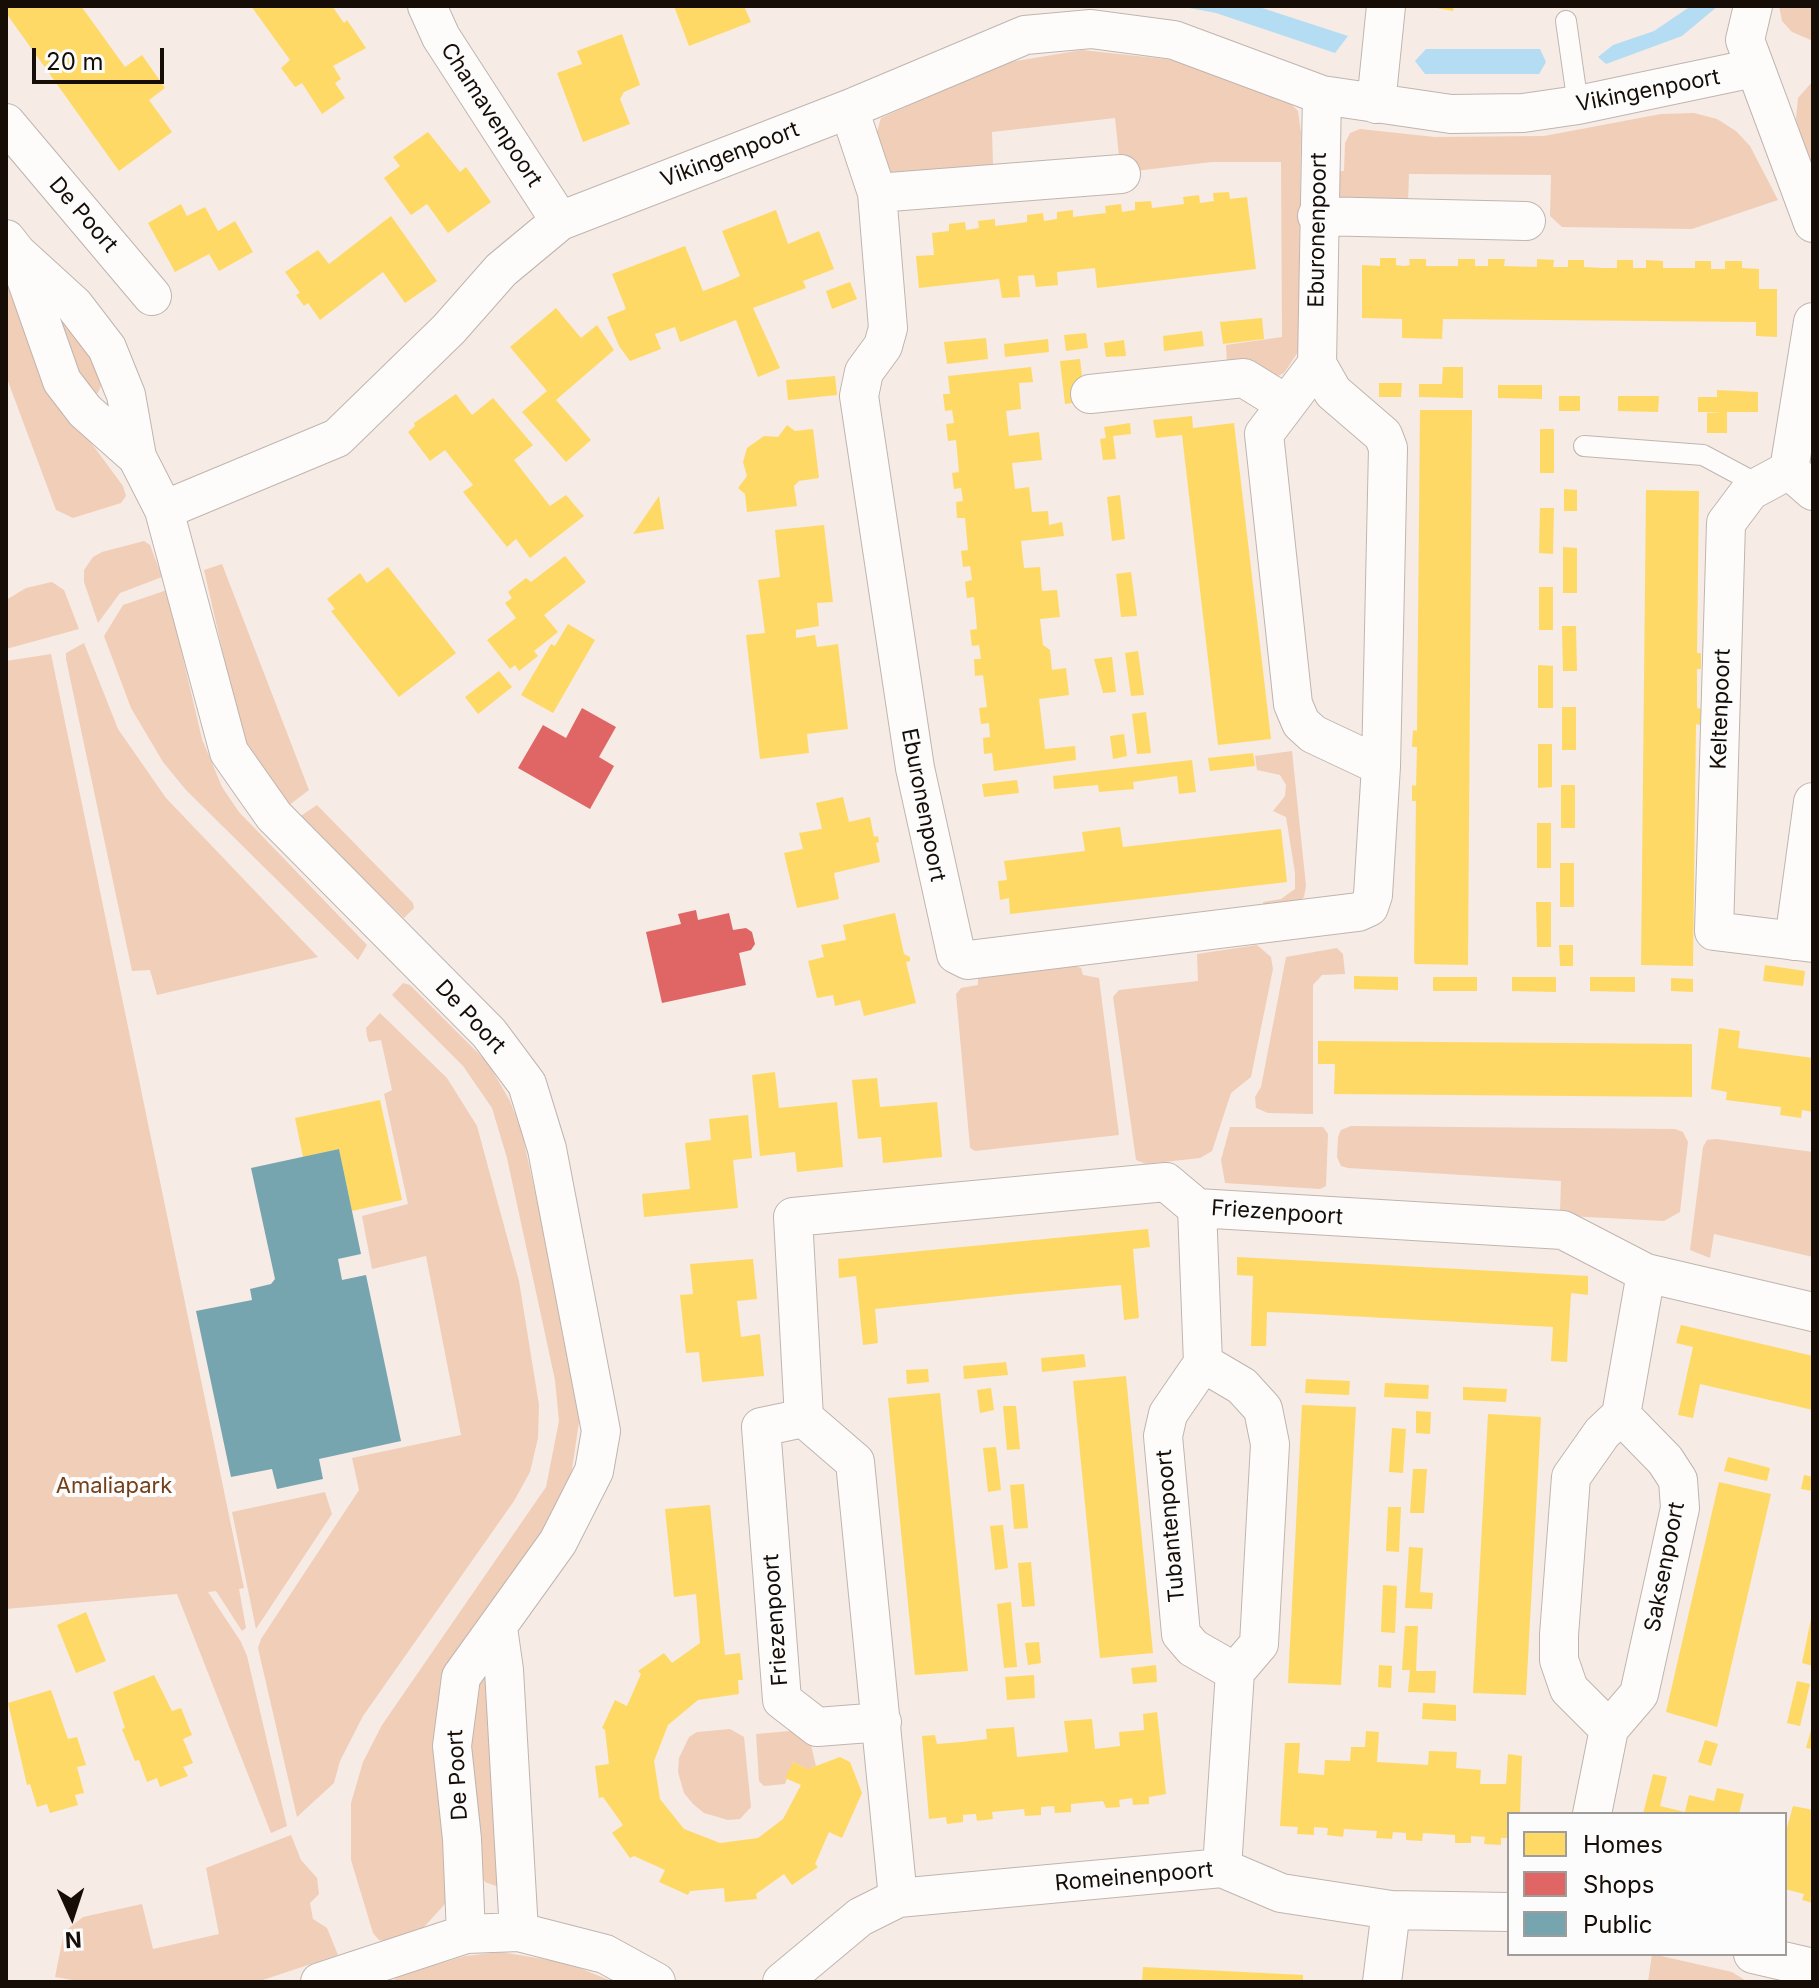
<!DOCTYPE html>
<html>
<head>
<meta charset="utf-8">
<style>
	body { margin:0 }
	#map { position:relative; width:1819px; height:1988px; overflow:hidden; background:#f6ebe5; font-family:Inter,sans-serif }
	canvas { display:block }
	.frame { position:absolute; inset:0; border:8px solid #160d07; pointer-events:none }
	.legend { position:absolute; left:1507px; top:1812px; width:280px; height:144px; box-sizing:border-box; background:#fcfcfc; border:2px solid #a09c9a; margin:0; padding:10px 14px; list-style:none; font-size:24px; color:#160d07 }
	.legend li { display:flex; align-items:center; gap:16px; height:40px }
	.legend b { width:40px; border:2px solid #a09c9a }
	.north { position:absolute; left:32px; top:1876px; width:80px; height:80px; -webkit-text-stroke:6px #fcfcfc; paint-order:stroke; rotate:177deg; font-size:22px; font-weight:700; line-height:32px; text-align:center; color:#160d07 }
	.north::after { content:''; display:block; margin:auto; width:28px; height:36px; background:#160d07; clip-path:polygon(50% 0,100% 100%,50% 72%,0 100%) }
	.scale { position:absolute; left:32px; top:48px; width:132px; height:36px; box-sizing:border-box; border:4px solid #160d07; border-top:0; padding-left:10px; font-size:24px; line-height:28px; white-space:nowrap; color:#160d07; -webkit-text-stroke:6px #fcfcfc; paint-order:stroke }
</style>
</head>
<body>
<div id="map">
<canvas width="1819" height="1988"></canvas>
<div class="frame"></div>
<ul class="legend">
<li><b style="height:22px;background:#ffd966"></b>Homes</li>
<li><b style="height:22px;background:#e06666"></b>Shops</li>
<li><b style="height:22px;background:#76a5af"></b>Public</li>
</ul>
<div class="north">N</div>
<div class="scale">20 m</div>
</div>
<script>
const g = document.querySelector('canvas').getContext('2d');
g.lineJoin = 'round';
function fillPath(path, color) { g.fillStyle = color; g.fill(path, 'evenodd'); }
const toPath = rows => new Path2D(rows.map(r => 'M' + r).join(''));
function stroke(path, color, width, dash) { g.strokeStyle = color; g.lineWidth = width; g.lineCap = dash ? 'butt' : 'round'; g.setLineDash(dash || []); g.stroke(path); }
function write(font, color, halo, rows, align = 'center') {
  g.font = font + ' Inter,sans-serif'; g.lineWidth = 8; g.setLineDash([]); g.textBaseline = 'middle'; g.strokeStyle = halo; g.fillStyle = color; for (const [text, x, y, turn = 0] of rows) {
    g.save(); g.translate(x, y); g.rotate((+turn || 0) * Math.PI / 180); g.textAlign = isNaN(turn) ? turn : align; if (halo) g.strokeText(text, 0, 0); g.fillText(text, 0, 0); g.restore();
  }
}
fillPath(toPath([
	[1779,6,1813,6,1813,41,1792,32,1782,21],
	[1082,50,1174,60,1280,93,1298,111,1301,132,1298,352,1284,373,1272,379,1227,364,1226,345,1282,337,1281,162,1212,162,1135,171,1119,156,1115,118,992,132,993,165,908,182,889,171,875,139,881,118,1004,63],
	[1813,81,1813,173,1796,119,1798,98],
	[1694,113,1717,119,1736,131,1750,146,1778,200,1692,229,1562,227,1550,216,1551,175,1409,174,1408,203,1340,204,1331,171,1344,171,1345,143,1350,133,1360,129,1435,137,1544,136,1661,114],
	[6,277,52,390,123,486,126,496,121,503,73,518,56,510,6,376],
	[53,304,80,331,102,383,98,393,91,394,67,369],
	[144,541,150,545,162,577,120,593,98,623,84,582,84,570,93,557,102,552],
	[222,564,309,790,288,806,248,749,239,723,204,570],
	[52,582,64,590,79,629,6,649,6,600,26,588],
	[167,590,202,739,222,787,239,812,367,945,358,960,186,790,163,762,131,708,104,636,123,605],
	[84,643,118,729,166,798,318,957,157,995,150,970,132,971,66,659,66,653],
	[51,654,244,1588,239,1589,246,1628,242,1631,216,1591,208,1592,241,1642,247,1656,287,1826,271,1833,177,1594,6,1609,6,661],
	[1292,751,1306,886,1304,897,1294,907,1264,912,1263,902,1281,899,1295,889,1295,873,1286,817,1273,811,1285,796,1286,785,1280,775,1257,770,1255,756],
	[317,805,413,903,414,908,404,918,299,817],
	[1257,945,1271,957,1273,969,1251,1077,1231,1093,1212,1151,1200,1158,1146,1164,1136,1160,1113,997,1119,990,1198,981,1197,954],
	[1337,948,1343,954,1345,974,1322,975,1313,985,1313,1114,1268,1113,1256,1108,1255,1097,1261,1087,1286,957],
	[1075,966,1081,968,1083,975,1099,978,1119,1135,975,1151,970,1148,956,994,961,988,978,985,978,978],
	[403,983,410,985,488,1063,510,1101,522,1133,578,1388,579,1422,571,1476,555,1512,468,1643,451,1887,445,1904,423,1928,390,1942,379,1940,373,1933,351,1860,351,1803,363,1762,382,1725,546,1487,559,1421,555,1380,507,1158,492,1108,463,1066,392,995],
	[380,1013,447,1078,477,1126,519,1281,539,1405,538,1438,530,1472,514,1501,363,1716,340,1761,334,1783,297,1817,258,1648,261,1639,359,1490,352,1458,461,1435,426,1256,372,1269,362,1216,408,1204,384,1094,392,1090,381,1040,369,1042,367,1036,366,1028],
	[1351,1126,1675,1129,1683,1132,1688,1142,1680,1212,1664,1221,1568,1216,1560,1212,1561,1181,1348,1168,1341,1166,1337,1157,1338,1137,1341,1130],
	[1230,1127,1323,1127,1328,1134,1326,1186,1320,1189,1225,1183,1221,1160],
	[1716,1139,1813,1152,1813,1257,1714,1234,1710,1258,1690,1250,1703,1147,1707,1140],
	[325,1492,332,1514,256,1629,232,1512],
	[489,1666,499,1884,496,1886,485,1882,481,1874,465,1738,481,1667],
	[730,1729,744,1737,751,1807,740,1819,728,1820,704,1813,693,1804,684,1793,678,1772,679,1758,689,1737,697,1732],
	[790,1731,810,1741,816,1766,808,1769,793,1762,785,1784,764,1786,759,1781,756,1734],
	[291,1835,301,1860,317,1878,319,1894,310,1903,313,1919,327,1928,338,1955,257,1982,84,1982,55,1977,64,1932,83,1917,142,1904,153,1949,219,1934,206,1868],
	[501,1952,567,1963,614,1982,392,1982,398,1976,465,1956],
	[1652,1954,1732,1972,1748,1982,1648,1982]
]), '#f1ceb8');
fillPath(toPath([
	[1179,6,1256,6,1348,36,1335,53,1216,13],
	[1691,6,1718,6,1682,36,1606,64,1598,57,1613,45,1654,31],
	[1426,49,1540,49,1546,62,1539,74,1425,74,1415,61]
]), '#b4ddf3');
fillPath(toPath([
	[6,6,81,6,125,67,142,55,165,88,149,100,172,132,119,171,6,13],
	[251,6,332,6,344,23,347,20,366,48,333,66,341,79,335,83,345,98,322,114,302,83,295,87,281,68,290,60],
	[674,6,744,6,751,22,689,46],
	[1426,6,1454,6,1453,11],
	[622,34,640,85,624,92,620,99,630,124,583,142,557,73,582,64,577,51],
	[428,132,460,172,466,167,491,202,448,233,427,204,411,215,384,178,400,166,393,157],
	[1229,192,1230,199,1247,197,1256,269,1097,288,1095,268,1057,272,1058,285,1036,287,1034,275,1018,276,1020,297,1002,298,999,279,919,288,916,256,934,255,932,233,949,231,949,224,965,222,966,230,973,229,979,228,978,221,995,219,995,226,1012,224,1027,222,1027,215,1043,213,1044,221,1057,219,1057,212,1073,210,1073,217,1106,213,1105,206,1121,204,1122,212,1135,210,1135,202,1151,201,1152,208,1184,204,1183,197,1199,195,1200,203,1214,201,1213,193],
	[181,204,187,216,205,207,218,231,235,221,253,252,219,271,209,254,175,272,148,223],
	[776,210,788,244,819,231,834,269,803,281,806,288,753,308,780,368,758,377,736,320,680,342,675,327,655,334,661,349,630,361,619,346,607,317,626,309,612,274,685,246,703,291,722,284,740,276,722,231],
	[391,216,437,281,405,303,383,272,320,320,308,303,304,306,296,295,300,293,285,272,318,250,329,264],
	[1380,258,1396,258,1396,265,1404,266,1410,265,1409,259,1426,259,1426,266,1458,266,1458,259,1475,259,1475,266,1488,266,1488,259,1505,259,1504,266,1537,267,1537,259,1554,260,1553,267,1568,267,1568,260,1584,260,1584,267,1602,268,1617,268,1617,260,1633,260,1633,268,1646,268,1646,260,1663,261,1663,268,1695,268,1695,261,1711,261,1711,269,1725,269,1725,261,1742,261,1742,268,1759,269,1759,289,1777,289,1777,337,1756,336,1756,322,1443,319,1442,339,1402,338,1402,319,1362,318,1362,265,1380,266],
	[850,282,857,299,832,309,826,291],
	[556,308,581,338,597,325,614,350,556,400,591,440,566,462,522,412,547,391,510,347],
	[1262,318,1264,339,1223,344,1220,322],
	[1202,331,1204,346,1164,351,1163,336],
	[1086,333,1088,348,1066,351,1064,335],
	[986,338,988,359,947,364,944,342],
	[1048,339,1049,352,1005,357,1004,344],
	[1124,340,1126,356,1106,357,1104,343],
	[1080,359,1085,401,1065,404,1060,361],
	[1031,367,1033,382,1019,383,1021,409,1006,411,1009,436,1039,432,1042,460,1012,463,1015,489,1029,487,1032,512,1048,511,1049,525,1062,522,1064,536,1021,541,1024,568,1040,567,1042,591,1057,590,1060,617,1040,619,1043,645,1050,650,1052,670,1066,668,1069,695,1039,699,1045,749,1075,746,1076,760,994,771,992,753,984,754,983,738,990,737,989,723,981,724,979,708,987,707,983,675,975,676,974,659,981,659,979,645,972,646,970,630,977,629,974,597,967,598,965,582,972,580,970,566,963,567,961,551,968,550,965,518,957,518,956,502,963,501,961,488,954,489,952,473,959,472,956,440,948,441,946,424,954,423,952,410,945,411,943,394,950,394,948,376],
	[1443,367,1463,367,1463,398,1419,397,1419,384,1442,384],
	[835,376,837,395,788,400,786,380],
	[1379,383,1402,383,1401,397,1379,397],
	[1498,385,1542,385,1542,399,1498,398],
	[1717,390,1758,392,1758,412,1727,412,1727,433,1707,433,1707,413,1722,412,1698,412,1698,397,1717,397],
	[456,394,472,415,493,398,533,445,514,460,550,506,566,495,584,516,530,558,516,539,507,547,463,492,473,485,445,450,430,461,408,432,415,426,414,423],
	[1559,396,1580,396,1580,411,1559,411],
	[1618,396,1659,396,1658,412,1618,411],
	[1420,410,1472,410,1468,965,1415,964,1414,961,1416,801,1412,801,1412,785,1416,786,1417,747,1412,747,1413,730,1417,731],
	[1192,416,1193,428,1234,423,1271,739,1218,745,1182,435,1156,438,1153,420],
	[1130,423,1131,434,1113,436,1116,459,1103,460,1100,439,1106,438,1104,427],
	[787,425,795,431,813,429,819,478,799,481,794,486,797,506,747,512,745,494,738,488,747,476,743,462,747,448,764,436,778,437],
	[1540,429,1554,429,1554,473,1540,473],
	[1564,489,1577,490,1577,511,1564,511],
	[1646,490,1699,491,1697,653,1701,653,1701,669,1697,669,1697,708,1701,709,1700,725,1696,724,1693,966,1641,965],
	[1120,495,1125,539,1112,541,1107,497],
	[659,496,664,529,633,534],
	[1540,508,1554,508,1553,554,1539,553],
	[824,525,833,602,817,603,819,626,796,630,796,638,815,635,817,647,838,644,848,729,807,734,809,753,760,759,746,635,765,633,758,580,780,577,775,530],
	[1563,547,1577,548,1577,593,1563,593],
	[565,556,586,582,544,615,558,632,534,651,538,656,519,671,515,665,510,669,487,640,516,618,505,603,512,598,508,592,526,578,531,582],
	[388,567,456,653,399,697,331,611,335,609,327,599,360,573,367,583],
	[1131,572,1137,616,1121,617,1116,574],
	[1539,587,1553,587,1553,630,1539,630],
	[568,624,595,640,553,713,521,695,551,644,555,646],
	[1562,626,1576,626,1577,671,1563,671],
	[1138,651,1144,695,1131,696,1125,653],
	[1112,657,1116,692,1103,693,1094,659],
	[1538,665,1553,666,1553,708,1538,708],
	[499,671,512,687,478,714,465,697],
	[1562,707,1576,707,1576,750,1562,750],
	[1146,712,1151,753,1137,754,1132,714],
	[1124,734,1127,756,1113,759,1110,736],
	[1538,744,1552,744,1552,787,1538,788],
	[1253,753,1255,766,1210,771,1208,758],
	[1192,760,1196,792,1179,794,1177,776,1133,782,1134,789,1099,792,1098,785,1054,789,1053,776],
	[1017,780,1019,793,984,797,982,784],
	[1561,785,1575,785,1575,828,1561,828],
	[843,797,849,822,870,817,874,837,878,836,879,842,876,843,880,862,834,873,839,899,797,908,784,853,803,849,799,833,822,829,816,803],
	[1537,823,1551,823,1551,868,1537,868],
	[1120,827,1123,847,1281,829,1287,882,1010,914,1009,898,1000,900,998,881,1007,880,1004,861,1085,851,1082,832],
	[1560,863,1574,863,1574,907,1560,907],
	[1536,902,1551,902,1551,947,1537,947],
	[895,913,904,954,910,957,910,961,906,962,916,1003,864,1016,860,1000,835,1006,833,995,817,998,808,961,824,957,821,945,846,940,843,925],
	[1559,945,1573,945,1573,966,1560,966],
	[1765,965,1805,971,1803,986,1763,981],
	[1354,976,1398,977,1398,990,1354,989],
	[1433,977,1477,977,1477,991,1433,991],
	[1512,977,1556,977,1556,992,1512,991],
	[1590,977,1635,977,1635,992,1590,991],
	[1671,978,1693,979,1693,992,1671,991],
	[1719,1028,1740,1031,1738,1048,1813,1058,1813,1112,1802,1110,1801,1118,1780,1115,1781,1107,1726,1100,1727,1092,1711,1089],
	[1318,1041,1692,1044,1692,1097,1334,1094,1335,1064,1318,1064],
	[775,1072,779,1108,837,1102,843,1167,797,1172,795,1152,760,1156,752,1075],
	[877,1078,880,1107,937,1102,942,1157,883,1163,881,1137,858,1139,852,1080],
	[380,1100,402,1200,352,1211,339,1149,303,1157,295,1118],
	[748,1115,752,1158,733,1160,738,1208,644,1217,642,1194,690,1189,685,1143,711,1140,709,1119],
	[1148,1229,1150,1247,1133,1249,1139,1318,1124,1320,1121,1285,1018,1294,875,1309,878,1343,863,1345,856,1276,839,1278,838,1259],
	[1237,1257,1588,1276,1588,1295,1571,1293,1567,1362,1551,1361,1553,1327,1293,1313,1267,1312,1266,1346,1251,1346,1253,1276,1237,1275],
	[753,1259,757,1299,737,1301,741,1337,760,1334,764,1376,702,1382,699,1352,686,1353,680,1295,693,1294,690,1264],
	[1681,1325,1813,1356,1813,1410,1700,1384,1693,1418,1678,1415,1693,1347,1676,1343],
	[1084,1354,1086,1367,1042,1372,1041,1358],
	[1006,1362,1008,1375,964,1379,963,1366],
	[928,1369,929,1382,907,1384,906,1370],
	[1126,1376,1153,1653,1100,1658,1073,1381],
	[1306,1379,1350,1381,1349,1395,1305,1393],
	[1385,1383,1429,1385,1428,1399,1384,1397],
	[1463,1387,1507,1389,1506,1402,1463,1400],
	[991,1388,994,1410,980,1413,977,1390],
	[940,1393,968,1671,915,1675,888,1398],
	[1302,1405,1356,1407,1341,1685,1288,1683],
	[1003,1406,1016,1406,1020,1449,1007,1450],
	[1416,1411,1431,1412,1430,1434,1416,1433],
	[1488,1414,1541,1417,1526,1695,1473,1693],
	[1392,1428,1406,1429,1403,1473,1389,1472],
	[996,1447,1001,1490,988,1492,983,1448],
	[1728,1457,1770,1468,1767,1481,1724,1471],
	[1413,1469,1427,1469,1424,1513,1410,1513],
	[1804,1475,1813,1477,1813,1491,1801,1489],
	[1719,1482,1771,1494,1717,1727,1666,1712],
	[1024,1484,1028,1528,1014,1529,1010,1485],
	[710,1505,725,1655,740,1653,743,1680,738,1680,739,1694,698,1700,668,1725,654,1761,660,1799,684,1829,720,1843,758,1838,783,1819,801,1785,785,1778,793,1762,808,1769,840,1757,850,1762,862,1793,842,1838,829,1832,815,1864,818,1867,792,1885,784,1874,756,1894,757,1899,725,1902,724,1888,690,1891,688,1895,659,1882,665,1870,634,1856,630,1858,612,1833,623,1825,603,1797,599,1798,595,1766,609,1764,605,1730,602,1728,615,1700,627,1706,641,1674,638,1671,664,1653,672,1663,700,1643,696,1594,674,1597,665,1509],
	[1388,1507,1401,1507,1399,1552,1386,1551],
	[1003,1525,1008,1568,995,1570,990,1526],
	[1409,1547,1423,1548,1420,1592,1433,1593,1432,1609,1405,1608],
	[1031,1562,1035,1606,1022,1607,1018,1563],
	[1383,1585,1397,1586,1395,1633,1381,1632],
	[1011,1602,1017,1667,1004,1668,997,1604],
	[86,1612,106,1661,76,1673,57,1625],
	[1812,1614,1813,1614,1813,1666,1802,1663],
	[1405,1626,1418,1626,1416,1671,1436,1671,1435,1693,1408,1692,1410,1670,1402,1670],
	[1039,1642,1041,1663,1028,1665,1025,1643],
	[1156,1665,1157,1682,1133,1684,1131,1668],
	[1379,1665,1392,1666,1391,1688,1378,1687],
	[154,1675,172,1711,181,1708,192,1735,183,1739,193,1763,183,1767,188,1776,160,1787,157,1778,147,1782,139,1760,135,1761,122,1729,125,1728,113,1692],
	[1034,1675,1035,1698,1007,1700,1005,1677],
	[1797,1681,1810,1684,1800,1726,1787,1723],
	[51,1690,68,1739,77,1737,86,1765,77,1767,84,1793,75,1795,78,1805,50,1813,47,1804,37,1807,30,1784,27,1785,8,1703],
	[1423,1703,1456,1705,1456,1721,1422,1719],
	[1157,1712,1166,1794,1149,1797,1149,1804,1133,1805,1132,1798,1119,1800,1120,1807,1106,1808,1103,1801,1071,1804,1071,1812,1055,1813,1054,1806,1041,1807,1041,1815,1025,1816,1024,1809,992,1812,993,1819,977,1821,976,1814,963,1815,963,1822,947,1824,946,1817,929,1819,922,1736,935,1735,937,1744,962,1742,987,1739,986,1729,1014,1727,1017,1757,1068,1752,1064,1721,1092,1719,1095,1749,1120,1746,1119,1732,1144,1730,1143,1714],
	[1813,1723,1813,1749,1806,1748],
	[1366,1731,1379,1732,1377,1762,1428,1765,1429,1751,1457,1752,1456,1768,1481,1770,1480,1784,1506,1784,1508,1754,1522,1756,1520,1814,1509,1814,1509,1838,1501,1838,1501,1845,1484,1844,1485,1837,1471,1836,1471,1843,1455,1843,1455,1835,1423,1833,1422,1841,1406,1840,1406,1833,1393,1832,1392,1839,1376,1838,1377,1831,1344,1829,1343,1837,1327,1835,1328,1828,1314,1827,1314,1835,1297,1834,1298,1827,1280,1826,1285,1743,1300,1743,1298,1773,1324,1775,1325,1760,1350,1761,1351,1747,1365,1747],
	[1705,1740,1718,1744,1711,1766,1698,1762],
	[1653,1774,1667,1777,1660,1806,1685,1812,1689,1795,1714,1801,1717,1788,1744,1794,1739,1814,1643,1814],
	[1793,1806,1813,1810,1813,1903,1802,1900,1804,1894,1785,1889,1785,1835],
	[1143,1967,1303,1975,1303,1982,1142,1982]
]), '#ffd966');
fillPath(toPath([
	[582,708,616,727,599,757,614,766,590,809,518,768,543,725,566,738],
	[696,910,698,920,729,913,733,930,746,928,752,932,755,944,751,950,739,953,746,985,662,1003,646,932,681,924,678,914]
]), '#e06666');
fillPath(toPath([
	[339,1149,361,1254,338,1259,342,1280,366,1275,401,1441,319,1459,323,1479,277,1489,272,1469,231,1477,196,1311,252,1300,250,1289,271,1284,275,1279,251,1168]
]), '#76a5af');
const lane = toPath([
	[1566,21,1578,105],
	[1584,446,1703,455,1761,486]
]);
const street = toPath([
	[427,6,441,37,560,221],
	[1753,6,1745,40,1813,223],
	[1376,104,1386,6],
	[849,109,877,193,888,328,883,346,864,372,859,396,915,768,956,954,968,960,1358,912,1369,907,1373,895,1381,766,1388,448,1383,435,1333,392,1317,364,1264,434,1293,704,1301,723,1313,734,1381,766],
	[6,123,152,296],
	[877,193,1121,174],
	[1317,216,1526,221],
	[6,239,17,253,74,305,107,348,126,395,137,457,164,510,229,752,274,816,489,1033,527,1084,547,1149,601,1431,594,1471,558,1542,461,1677,452,1746,462,1839,466,1934],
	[18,256,62,381,85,411,137,457],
	[1317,364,1322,95],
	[1090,394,1244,378,1286,404],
	[1789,470,1813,322],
	[1813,491,1789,470,1750,491,1726,523,1714,931,1813,943],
	[164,510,337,438,449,329,501,270,560,221,849,109,1025,35,1091,29,1174,40,1322,95,1451,114,1523,113,1578,105,1754,68],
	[1794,941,1813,802],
	[1197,1208,1203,1363,1242,1386,1263,1409,1270,1444,1259,1644,1235,1672,1222,1868],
	[1203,1363,1168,1414,1163,1436,1181,1634,1193,1648,1235,1672],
	[804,1418,761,1427,782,1700,817,1727,882,1722],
	[498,1628,504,1670,519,1932],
	[1609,1729,1569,1689,1559,1660,1559,1635,1571,1477,1602,1433,1621,1415],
	[1592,1814,1609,1729,1639,1694,1680,1508,1678,1480,1665,1460,1621,1415,1646,1273],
	[898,1898,855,1462,804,1418,793,1217,1166,1182,1197,1208,1563,1230,1646,1273,1813,1312],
	[1753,1954,1813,1968],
	[320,1982,466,1934,519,1932,605,1954,656,1982],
	[782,1982,860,1917,898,1898,1222,1868,1281,1893,1391,1910,1509,1912],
	[1382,1982,1391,1910]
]);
stroke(lane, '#bfb5af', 22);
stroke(street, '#bfb5af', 40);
stroke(lane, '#fefcfb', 20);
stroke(street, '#fefcfb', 38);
write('22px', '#160d07', '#fcfcfc', [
	["Vikingenpoort",1648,91,-11],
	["Chamavenpoort",491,115,57],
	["Vikingenpoort",730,155,-21],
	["De Poort",83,215,49],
	["Eburonenpoort",1318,230,-89],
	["Keltenpoort",1721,709,-88],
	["Eburonenpoort",923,805,79],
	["De Poort",470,1017,47],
	["Friezenpoort",1277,1213,4],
	["Tubantenpoort",1171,1526,-95],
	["Saksenpoort",1665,1567,-79],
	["Friezenpoort",776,1620,-94],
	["De Poort",458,1775,-93],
	["Romeinenpoort",1134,1877,-5]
]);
write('22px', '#74401a', '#fcfcfc', [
	["Amaliapark",114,1486]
]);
</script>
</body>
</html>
